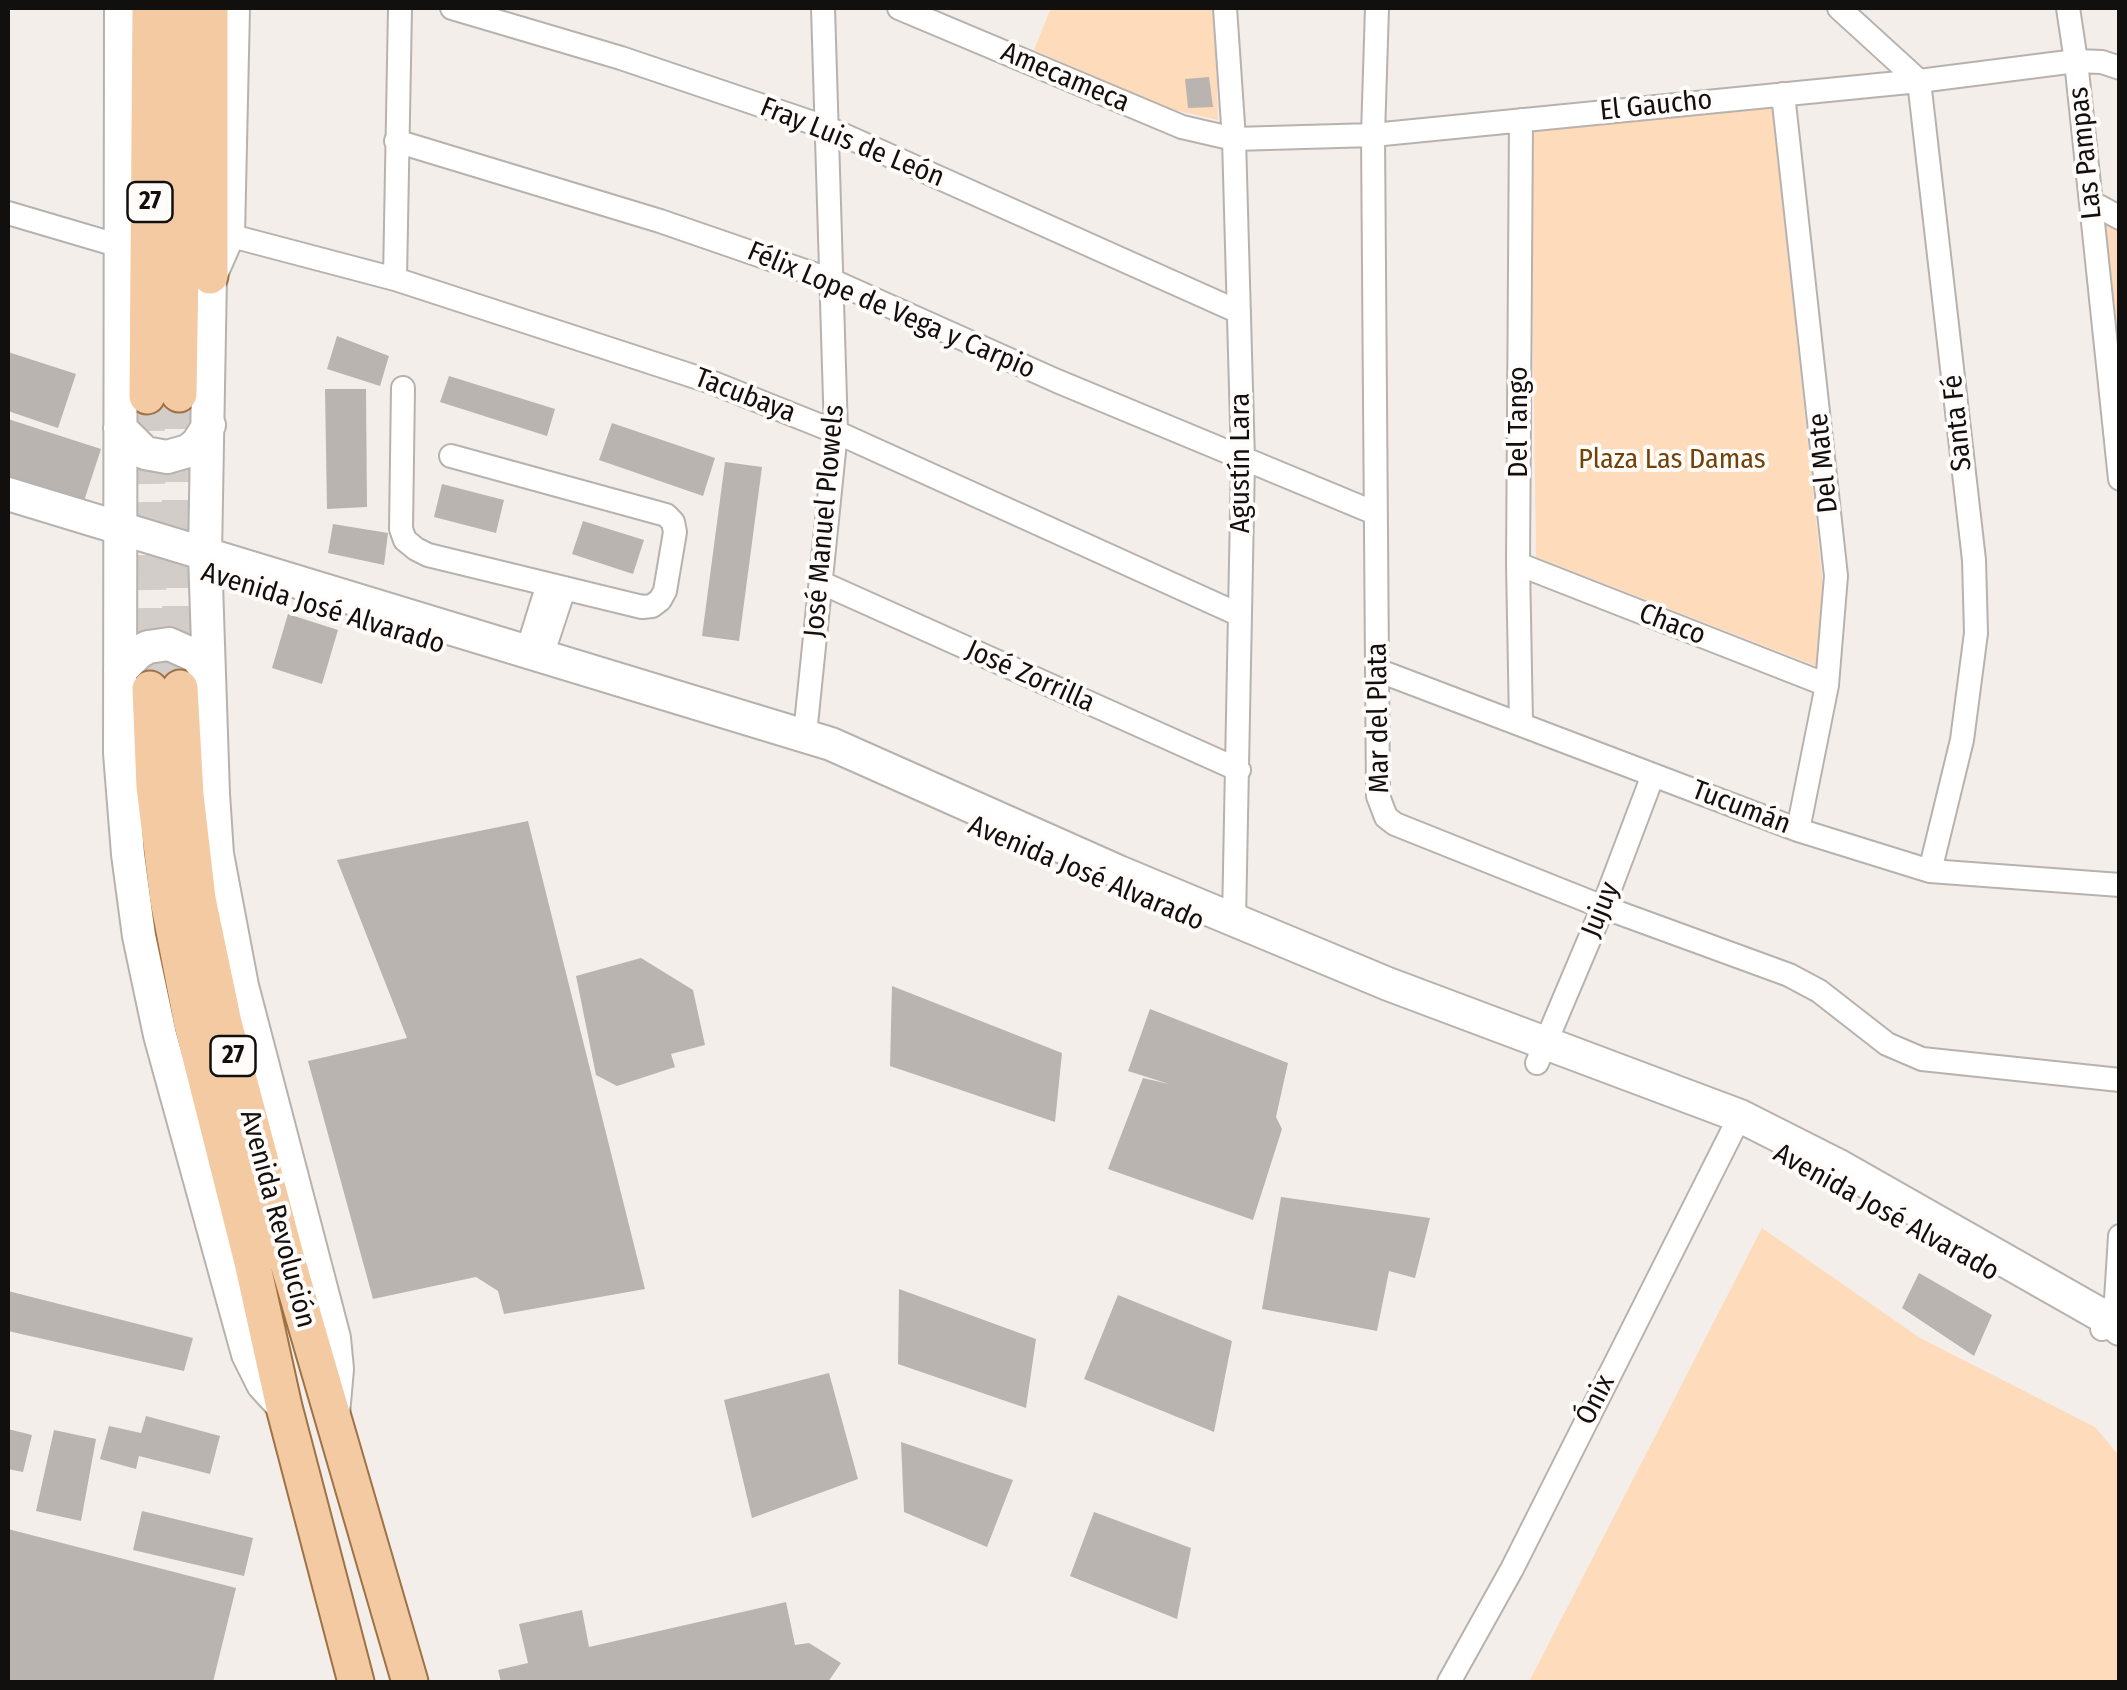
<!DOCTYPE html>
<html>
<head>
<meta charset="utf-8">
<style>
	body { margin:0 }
	#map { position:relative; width:2127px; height:1690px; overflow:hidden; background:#f4eeea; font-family:"Fira Sans Condensed",sans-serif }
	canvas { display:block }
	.frame { position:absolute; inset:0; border:10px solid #12100f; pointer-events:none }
</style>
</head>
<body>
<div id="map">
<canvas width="2127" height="1690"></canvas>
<div class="frame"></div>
</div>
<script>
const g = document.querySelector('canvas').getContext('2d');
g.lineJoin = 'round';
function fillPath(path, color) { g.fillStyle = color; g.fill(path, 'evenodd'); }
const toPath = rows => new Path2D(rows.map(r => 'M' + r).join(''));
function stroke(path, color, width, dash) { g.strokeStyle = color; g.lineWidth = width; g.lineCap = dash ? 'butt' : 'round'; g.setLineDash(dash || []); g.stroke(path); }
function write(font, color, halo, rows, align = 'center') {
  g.font = font + ' "Fira Sans Condensed",sans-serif'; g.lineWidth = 8; g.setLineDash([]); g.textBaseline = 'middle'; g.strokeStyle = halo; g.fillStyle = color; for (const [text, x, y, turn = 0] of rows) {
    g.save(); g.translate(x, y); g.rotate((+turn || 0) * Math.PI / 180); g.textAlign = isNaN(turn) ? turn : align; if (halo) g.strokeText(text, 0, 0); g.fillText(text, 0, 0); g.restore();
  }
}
fillPath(toPath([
	[1051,8,1215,8,1218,120,1170,109,1034,50],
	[1772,105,1823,586,1816,666,1536,557,1530,126],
	[2091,202,2119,218,2119,432],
	[1762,1228,1920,1338,2095,1427,2119,1456,2119,1682,1529,1682]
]), '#fedbbb');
fillPath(toPath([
	[1209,77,1213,107,1188,108,1185,79],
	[337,336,389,356,380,386,327,369],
	[8,352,76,374,58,428,8,411],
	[449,376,555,409,547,436,440,402],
	[325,389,366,389,367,507,327,509],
	[8,419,101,449,84,501,8,476],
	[612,423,715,458,703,496,599,460],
	[725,462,762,467,739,641,702,636],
	[442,484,504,500,496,533,434,517],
	[583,521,644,540,633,574,572,554],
	[333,524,388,533,384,565,328,553],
	[288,614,338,630,322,684,272,668],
	[528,821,645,1289,504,1314,498,1291,476,1277,373,1299,308,1061,407,1038,337,860],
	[641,958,693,990,705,1045,671,1054,675,1067,617,1086,596,1075,576,976],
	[892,986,1062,1053,1055,1122,890,1066],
	[1150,1009,1288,1063,1276,1117,1282,1129,1253,1220,1108,1169,1143,1078,1169,1084,1128,1071],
	[1281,1197,1430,1218,1415,1278,1389,1271,1377,1331,1262,1309],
	[1919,1273,1992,1315,1974,1356,1902,1308],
	[899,1289,1036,1339,1026,1408,898,1364],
	[8,1291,193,1338,184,1371,8,1331],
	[1118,1295,1232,1341,1214,1432,1084,1379],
	[829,1373,858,1479,752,1518,724,1400],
	[146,1416,220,1436,210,1474,139,1456,136,1469,100,1459,109,1426,141,1433],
	[8,1429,32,1435,23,1472,8,1469],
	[54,1430,96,1439,81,1521,36,1511],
	[901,1442,1013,1480,987,1547,904,1512],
	[142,1511,253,1538,244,1576,133,1550],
	[1094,1512,1191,1548,1177,1619,1070,1576],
	[8,1529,236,1588,213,1682,8,1682],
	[786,1602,795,1645,809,1643,841,1663,828,1682,501,1682,498,1670,528,1663,519,1624,582,1610,589,1647]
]), '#b9b4b0');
stroke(toPath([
	[179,394,180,688],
	[147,396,150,689]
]), '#d2cdc9', 35, [35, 18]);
const street = toPath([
	[452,8,621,58,828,128,1239,312],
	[899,8,1182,127,1234,139,1373,135,1919,81,2076,61,2102,62,2120,68],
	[1225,8,1234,139,1243,460,1234,920],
	[1377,8,1373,135,1378,796,1386,817,1395,824,1603,907,1789,975,1819,991,1887,1044,1922,1059,2120,1080],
	[1839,8,1919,81,1974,560,1976,633,1962,740,1930,871],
	[2068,8,2076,61,2120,479],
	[1783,94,1836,576,1827,685,1798,830],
	[1521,120,1518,564,1521,723],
	[396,141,660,221,831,280,1057,381,1375,513],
	[2091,202,2120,218],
	[8,213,120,246],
	[228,235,395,279,711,382,836,432,1240,615],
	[395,279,400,8],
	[403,388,401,529,405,540,416,549,428,555,642,607,652,606,660,600,665,591,675,532,673,522,666,515,451,456],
	[1518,564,1827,685],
	[822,583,1239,770],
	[527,651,548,584],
	[542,656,564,589],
	[1377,670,1798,830,1930,871,2120,885],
	[805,734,836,432,823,8],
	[1537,1063,1603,907,1653,775],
	[2102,1329,2116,1300,2120,1236],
	[1449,1682,1512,1569,1740,1116]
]);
const secondary = toPath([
	[121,8,120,753,128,854,139,936,160,1035,248,1354,263,1384,284,1407],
	[233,8,228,235,210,276,205,554,213,794,217,854,242,986,334,1338,337,1369,333,1414],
	[120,428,145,453,167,457,188,451,197,444,209,425],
	[8,494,831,744,1119,872,1388,984,1740,1116,1837,1165,2108,1319,2120,1329],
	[120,671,139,652,148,647,169,644,196,656,208,672]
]);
const primary = toPath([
	[210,8,210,276],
	[179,394,185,8],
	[147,396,150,8],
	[180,688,186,795,198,899,224,1023,286,1256,410,1682],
	[150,689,154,786,168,900,192,1024,252,1262,284,1407,356,1682]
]);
stroke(street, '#b7b2ad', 26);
stroke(secondary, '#b7b2ad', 36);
stroke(primary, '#9f7246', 39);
stroke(street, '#fff', 22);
stroke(secondary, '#fff', 32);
stroke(primary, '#f3caa2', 35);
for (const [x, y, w] of [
	[150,202,45],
	[233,1056,45]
]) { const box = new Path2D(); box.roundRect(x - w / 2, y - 20, w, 40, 8); g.fillStyle = '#fffcfa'; g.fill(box); stroke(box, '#12100f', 2.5); }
write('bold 25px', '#12100f', null, [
	["27",150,202],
	["27",233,1056]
]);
write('28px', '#12100f', '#fffcfa', [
	["Amecameca",1065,78,23],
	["El Gaucho",1656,106,-6],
	["Fray Luis de León",852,143,22],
	["Las Pampas",2086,153,-96],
	["Félix Lope de Vega y Carpio",891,311,23],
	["Tacubaya",745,396,21],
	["Del Tango",1519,422,-90],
	["Santa Fé",1958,423,-96],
	["Agustín Lara",1241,463,-90],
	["Del Mate",1824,463,-96],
	["José Manuel Plowels",825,521,-85],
	["Avenida José Alvarado",323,609,17],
	["Chaco",1672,625,21],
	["José Zorrilla",1030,677,24],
	["Mar del Plata",1379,718,-91],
	["Tucumán",1741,808,21],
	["Avenida José Alvarado",1086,874,23],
	["Jujuy",1601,910,-68],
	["Avenida José Alvarado",1886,1213,29],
	["Avenida Revolución",277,1219,75],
	["Ónix",1596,1400,-63]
]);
write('28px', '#724208', '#fffcfa', [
	["Plaza Las Damas",1672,460]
]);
</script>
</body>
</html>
